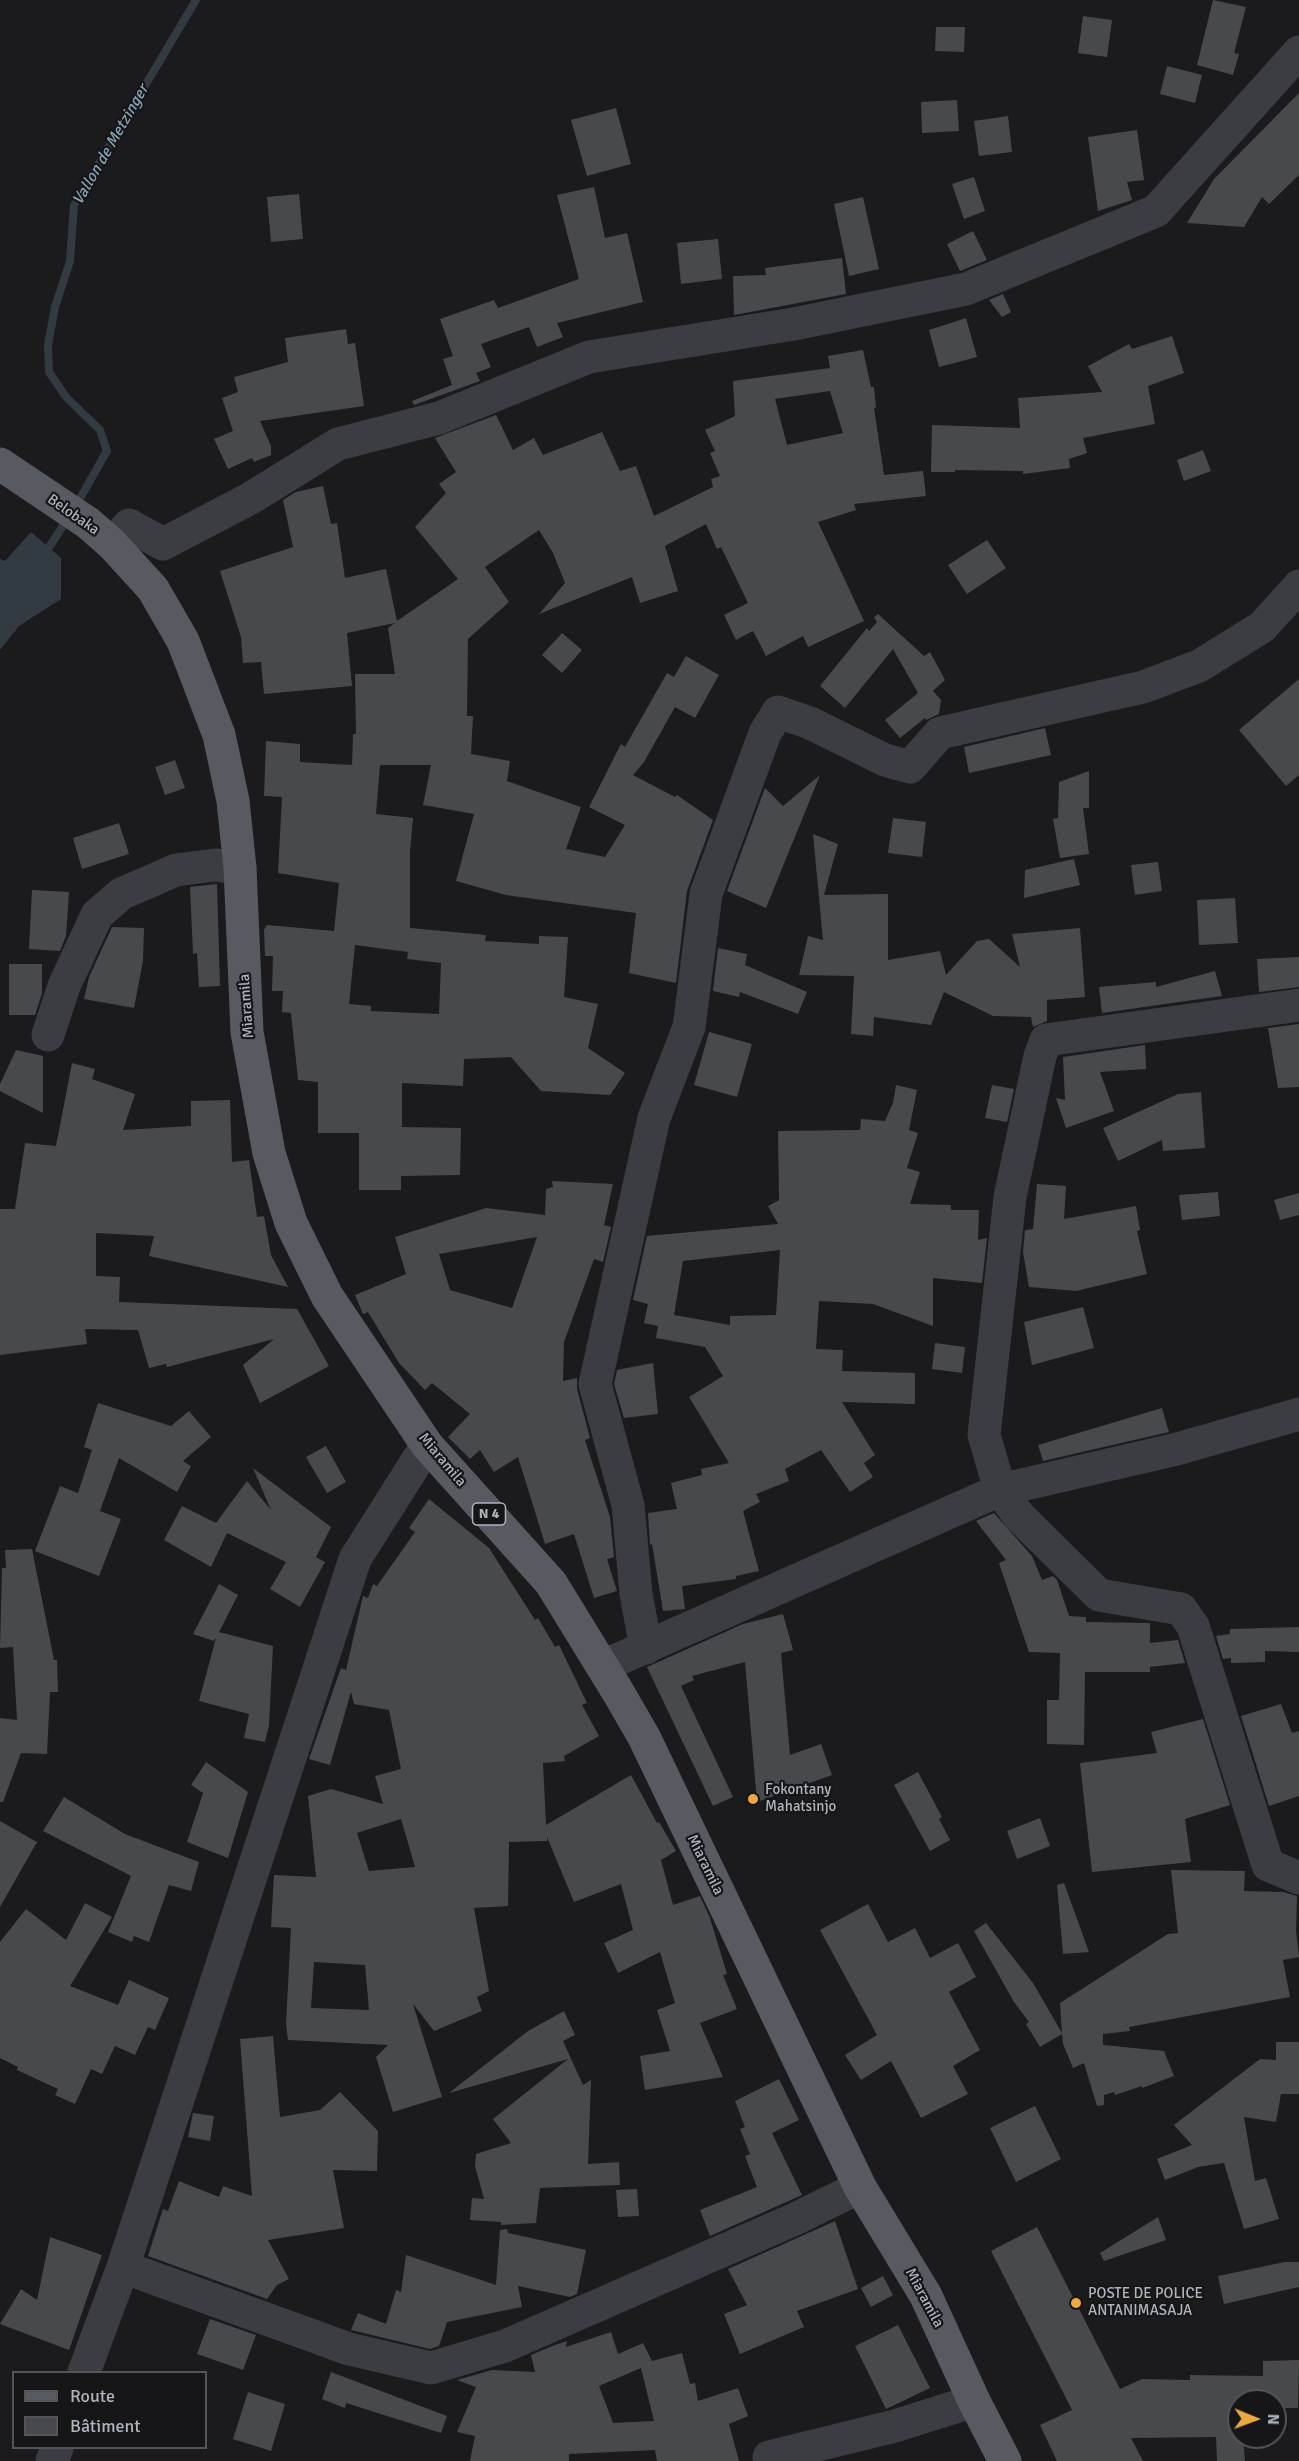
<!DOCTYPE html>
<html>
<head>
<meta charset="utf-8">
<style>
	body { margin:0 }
	#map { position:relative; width:1299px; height:2461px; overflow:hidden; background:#1b1b1d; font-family:Signika,sans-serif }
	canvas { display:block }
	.legend { position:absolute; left:12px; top:2371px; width:195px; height:78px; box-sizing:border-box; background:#161618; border:2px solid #53555a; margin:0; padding:8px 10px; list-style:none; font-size:18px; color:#aeb3bc }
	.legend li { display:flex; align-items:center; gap:12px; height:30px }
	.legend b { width:30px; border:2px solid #53555a }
	.north { position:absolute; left:1227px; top:2389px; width:60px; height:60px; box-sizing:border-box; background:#161618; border:2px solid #53555a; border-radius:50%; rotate:91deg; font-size:16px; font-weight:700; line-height:24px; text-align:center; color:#aeb3bc }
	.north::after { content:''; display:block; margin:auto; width:21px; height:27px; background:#eda842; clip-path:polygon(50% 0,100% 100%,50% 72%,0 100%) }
</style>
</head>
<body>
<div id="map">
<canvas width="1299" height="2461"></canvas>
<ul class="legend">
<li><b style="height:8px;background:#585a61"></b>Route</li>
<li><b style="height:16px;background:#48494d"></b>Bâtiment</li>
</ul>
<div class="north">N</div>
</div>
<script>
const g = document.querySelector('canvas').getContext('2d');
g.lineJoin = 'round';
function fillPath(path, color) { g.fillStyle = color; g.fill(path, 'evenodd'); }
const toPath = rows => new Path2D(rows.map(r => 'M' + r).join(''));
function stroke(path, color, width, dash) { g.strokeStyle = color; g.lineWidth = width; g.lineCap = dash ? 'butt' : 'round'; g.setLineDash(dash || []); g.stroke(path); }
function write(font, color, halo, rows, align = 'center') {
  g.font = font + ' Signika,sans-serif'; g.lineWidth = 4.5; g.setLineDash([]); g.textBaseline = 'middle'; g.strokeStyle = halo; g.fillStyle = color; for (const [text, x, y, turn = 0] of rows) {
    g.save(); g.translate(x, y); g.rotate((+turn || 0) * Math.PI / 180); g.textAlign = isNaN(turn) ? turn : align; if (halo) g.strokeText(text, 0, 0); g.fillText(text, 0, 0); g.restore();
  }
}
fillPath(toPath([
	[31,532,61,558,61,599,19,626,0,650,0,559,5,561]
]), '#313b41');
stroke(toPath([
	[75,507,107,451,100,430,66,397,49,372,48,345,55,307,70,261,74,205,196,0],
	[44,555,68,518]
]), '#313b41', 8);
fillPath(toPath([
	[1213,0,1246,7,1234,53,1239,54,1233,75,1197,65],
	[1083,16,1112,20,1107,57,1078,53],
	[936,27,965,27,964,52,935,51],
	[1167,66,1202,75,1195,103,1160,94],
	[1299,93,1299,175,1269,204,1262,197,1244,227,1187,223,1214,179],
	[957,100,959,131,922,133,921,102],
	[616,108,631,164,587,176,571,120],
	[1008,116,1012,152,979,156,974,121],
	[1137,130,1144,180,1127,182,1132,200,1098,211,1088,137],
	[974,177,985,211,964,219,952,184],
	[594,187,605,238,627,233,643,302,557,323,563,337,537,347,529,327,481,344,491,367,476,373,480,381,414,405,412,401,452,385,443,359,453,356,440,319,494,300,498,308,579,279,557,195],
	[299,194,303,239,271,242,267,197],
	[863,197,879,269,849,276,834,204],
	[973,231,987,260,960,271,947,244],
	[718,239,722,279,681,284,677,243],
	[842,258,846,294,734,315,733,276,766,275,765,268],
	[1003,294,1011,312,1002,317,989,300],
	[966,318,977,357,939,367,929,330],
	[346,329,348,344,355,343,364,406,260,421,271,446,271,455,254,462,252,458,228,469,214,439,233,431,222,398,238,392,234,377,288,362,285,338],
	[1172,336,1184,373,1148,386,1155,424,1083,438,1087,453,1069,459,1070,468,1023,474,1023,471,955,470,955,472,931,472,932,425,1020,428,1018,398,1102,392,1088,366,1129,344,1132,349],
	[863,350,871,387,874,387,876,408,874,408,884,475,923,471,926,496,854,504,856,510,818,522,864,621,808,647,803,636,766,656,753,631,736,640,724,615,748,603,721,547,717,549,706,524,665,546,678,591,640,603,632,577,539,614,565,583,553,553,539,530,485,567,509,602,468,639,467,716,473,716,471,754,510,761,507,781,581,807,566,849,605,857,625,825,589,807,621,744,625,747,667,673,674,677,686,656,719,675,695,718,675,707,644,762,633,775,675,797,677,795,713,820,687,891,676,983,629,973,636,913,506,895,456,881,474,814,423,805,431,765,380,765,376,814,413,818,410,852,410,928,486,935,485,941,539,944,539,936,568,937,564,997,598,1004,588,1048,625,1073,610,1095,541,1091,511,1057,464,1059,463,1086,402,1083,402,1127,461,1128,460,1175,401,1176,401,1190,359,1190,359,1133,318,1133,318,1082,298,1080,291,1013,282,1012,283,991,272,991,273,956,265,956,264,930,267,925,334,931,339,883,278,873,282,797,264,796,266,741,300,744,300,762,352,765,353,734,356,734,355,674,395,674,388,628,395,623,347,633,352,686,264,694,261,662,243,663,241,637,220,571,293,547,283,500,296,492,323,486,331,524,337,523,345,578,386,569,397,621,458,579,415,527,446,493,439,484,456,472,435,438,496,415,513,450,534,438,543,455,602,432,620,471,636,466,654,516,713,487,711,479,720,476,710,453,715,451,705,430,735,416,733,381,830,368,828,356],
	[830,391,843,433,787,445,775,399],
	[355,945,408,952,407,959,441,963,439,1014,371,1011,371,1006,349,1004],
	[1203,450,1211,471,1184,481,1177,460],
	[987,540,1006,568,967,594,948,565],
	[878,614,924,656,930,652,945,680,933,691,941,700,939,714,926,720,925,718,900,738,885,720,918,693,893,649,845,708,820,686,867,628,869,631,877,622,874,617],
	[562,633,582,650,562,673,542,655],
	[1299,679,1299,775,1286,786,1239,730],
	[1045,728,1051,755,969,773,964,747],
	[175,760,185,788,165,795,155,767],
	[1089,771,1089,808,1083,808,1089,854,1060,858,1053,819,1058,818,1059,782],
	[820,775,766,908,727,891,765,788,783,806],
	[893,818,926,822,922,857,888,853],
	[119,823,129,854,82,869,73,838],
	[813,834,838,844,824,895,888,894,888,960,940,951,946,975,977,941,989,939,1020,967,1012,934,1080,928,1085,997,1047,1000,1047,1021,1033,1027,1031,1017,993,1016,944,992,931,1025,874,1017,873,1036,851,1034,854,976,799,975,808,936,823,940],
	[1074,859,1080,885,1024,898,1025,870],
	[1158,862,1162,891,1135,895,1131,865],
	[217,884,220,986,199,987,197,953,193,954,190,887],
	[32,890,69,892,66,936,60,951,29,949],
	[1235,898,1238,943,1199,945,1197,900],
	[112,927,144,928,143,961,134,1008,84,999,89,977],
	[718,948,747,954,745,965,807,992,798,1014,740,992,739,997,713,991],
	[1299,957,1299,987,1259,992,1257,959],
	[9,964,42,964,42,993,35,1015,9,1015],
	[1215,971,1222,996,1102,1013,1099,987,1156,982,1156,987],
	[1299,1024,1299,1087,1278,1088,1268,1028],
	[709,1032,752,1044,737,1097,694,1085],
	[1145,1045,1146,1069,1100,1072,1114,1111,1066,1128,1056,1098,1065,1100,1063,1057],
	[16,1050,43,1056,43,1113,0,1091,0,1084],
	[72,1063,95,1069,92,1079,135,1094,123,1130,191,1126,191,1101,230,1100,232,1162,249,1160,257,1217,264,1216,271,1255,288,1287,149,1256,154,1236,96,1233,96,1276,120,1277,119,1302,297,1309,329,1366,260,1403,243,1365,274,1339,167,1367,166,1364,149,1368,138,1330,85,1329,87,1344,0,1355,0,1209,15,1209,25,1143,56,1146],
	[896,1085,917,1090,909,1130,918,1133,907,1168,920,1172,910,1204,951,1205,951,1210,979,1210,978,1240,987,1238,982,1283,933,1278,933,1326,873,1304,819,1301,816,1349,843,1350,842,1371,915,1373,915,1404,842,1402,875,1455,864,1463,873,1477,850,1492,821,1450,785,1469,789,1481,756,1494,760,1502,743,1511,759,1571,736,1576,736,1579,682,1586,685,1609,663,1611,652,1544,650,1545,648,1513,677,1509,671,1483,702,1475,701,1469,729,1463,689,1397,723,1376,705,1347,656,1338,658,1326,644,1323,648,1304,633,1300,647,1236,778,1224,768,1206,779,1200,778,1131,860,1130,861,1119,885,1121,893,1103],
	[780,1250,776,1315,730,1316,730,1325,674,1315,683,1261],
	[992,1085,1014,1089,1007,1122,985,1118],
	[1201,1092,1205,1148,1163,1151,1162,1140,1118,1161,1103,1128,1178,1094],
	[552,1181,613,1184,604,1225,611,1227,603,1262,594,1259,564,1342,563,1381,577,1378,577,1389,590,1438,585,1440,610,1517,614,1557,607,1559,617,1591,594,1598,574,1534,545,1544,518,1457,494,1472,480,1450,470,1459,448,1437,470,1414,432,1383,425,1390,399,1363,368,1312,363,1314,355,1295,406,1274,395,1237,486,1208,545,1215,546,1189,553,1187],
	[537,1237,512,1308,450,1290,439,1254],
	[1037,1184,1066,1186,1064,1219,1136,1206,1140,1230,1137,1231,1147,1274,1076,1291,1029,1287,1023,1252,1025,1230,1033,1229],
	[1218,1192,1220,1216,1182,1220,1179,1195],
	[1299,1193,1299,1215,1280,1220,1274,1200],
	[1083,1307,1094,1348,1032,1365,1024,1322],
	[935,1343,965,1347,962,1373,932,1369],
	[653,1363,658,1414,624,1418,614,1384,617,1370],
	[98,1403,171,1426,189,1411,211,1437,183,1461,191,1466,177,1492,119,1458,100,1511,121,1519,99,1576,35,1551,60,1486,78,1493,92,1450,84,1447],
	[1162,1408,1169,1432,1043,1461,1038,1445],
	[326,1446,346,1482,327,1493,306,1457],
	[253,1468,331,1527,316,1557,325,1562,300,1607,270,1589,286,1562,227,1533,211,1567,164,1540,182,1506,216,1523,247,1481,271,1510],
	[429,1499,489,1548,535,1620,538,1618,555,1647,559,1645,587,1703,582,1705,599,1736,564,1756,565,1761,543,1763,546,1825,631,1775,657,1823,659,1822,676,1851,661,1860,673,1905,700,1896,710,1918,727,1974,723,1975,737,2009,700,2023,723,2077,645,2090,640,2056,670,2051,657,2010,675,2003,660,1952,618,1973,604,1943,633,1930,621,1884,574,1902,547,1837,547,1841,509,1842,508,1906,474,1908,489,1991,477,1997,482,2011,434,2031,413,2004,442,2097,393,2112,376,2057,388,2045,288,2040,286,2024,291,1928,271,1927,274,1875,316,1877,308,1796,331,1789,383,1804,375,1776,401,1769,389,1710,354,1704,351,1692,330,1765,309,1759,341,1668,346,1670,363,1596,368,1598,373,1584,377,1586,415,1532,409,1528],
	[401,1819,415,1867,369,1871,357,1833],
	[314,1962,365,1965,369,2010,311,2008],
	[994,1513,1032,1556,1042,1580,1053,1576,1057,1580,1069,1616,1086,1617,1086,1622,1150,1623,1150,1643,1178,1640,1185,1663,1150,1667,1150,1672,1085,1672,1084,1745,1047,1744,1047,1700,1059,1700,1060,1653,1029,1652,999,1563,1006,1560,976,1521],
	[32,1549,54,1660,57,1660,58,1692,50,1692,47,1754,21,1753,3,1802,0,1802,0,1718,17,1720,13,1647,0,1648,2,1568,6,1568,5,1550],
	[219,1584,238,1595,219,1632,273,1646,269,1725,265,1742,244,1738,249,1714,199,1701,216,1638,214,1641,193,1634],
	[783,1614,793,1650,781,1653,790,1755,821,1744,832,1775,757,1802,745,1662,692,1676,694,1680,681,1686,733,1797,713,1806,647,1667,743,1624],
	[1299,1627,1299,1652,1265,1651,1265,1662,1231,1663,1231,1658,1223,1659,1216,1636,1230,1634,1230,1629],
	[1281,1704,1292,1733,1299,1731,1299,1796,1269,1806,1241,1716],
	[1203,1719,1230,1805,1185,1819,1191,1862,1092,1872,1080,1763,1157,1753,1151,1732],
	[206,1762,248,1792,228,1858,187,1842,203,1793,191,1785],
	[918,1772,942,1817,939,1819,950,1840,930,1851,894,1785],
	[64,1797,125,1834,199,1862,191,1891,169,1885,149,1942,134,1936,132,1942,108,1932,131,1876,43,1831],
	[1040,1818,1050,1846,1017,1859,1007,1831],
	[0,1821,37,1842,0,1907],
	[1171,1870,1245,1871,1244,1891,1283,1892,1297,1896,1296,1931,1299,1957,1283,1960,1290,1997,1129,2027,1130,2031,1103,2034,1103,2045,1164,2051,1174,2076,1142,2088,1142,2086,1115,2095,1114,2092,1104,2095,1104,2105,1097,2106,1084,2063,1073,2068,1063,2044,1062,2034,1040,2047,1026,2024,1029,2022,1014,2002,974,1931,986,1923,1033,1983,1062,2033,1060,2003,1168,1934,1178,1933],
	[1064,1883,1089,1952,1063,1954,1057,1885],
	[85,1903,112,1917,70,1986,118,2005,129,1980,169,1998,155,2030,148,2027,135,2055,115,2046,102,2074,91,2069,75,2104,55,2095,58,2089,17,2070,18,2067,0,2058,0,1942,26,1909,66,1940],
	[868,1904,888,1942,915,1928,930,1958,958,1943,976,1977,949,1992,980,2050,953,2066,968,2094,921,2118,891,2061,861,2080,845,2055,877,2035,820,1930],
	[564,2011,575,2035,563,2041,583,2085,591,2080,588,2164,619,2162,620,2185,540,2188,536,2223,501,2225,501,2222,470,2220,472,2198,484,2199,475,2166,476,2154,511,2143,493,2119,568,2059,449,2093,528,2031],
	[273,2036,280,2117,320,2110,340,2092,378,2131,377,2171,333,2170,344,2228,268,2240,289,2279,277,2285,267,2299,148,2256,163,2209,168,2211,179,2181,219,2197,223,2186,252,2196,240,2039],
	[1276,2042,1299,2042,1299,2094,1281,2094,1276,2122,1244,2117,1255,2181,1266,2178,1279,2219,1244,2229,1224,2163,1198,2167,1165,2180,1157,2159,1192,2145,1174,2125,1260,2059,1276,2060],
	[779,2079,799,2120,772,2133,802,2195,710,2236,700,2210,757,2187,745,2156,750,2154,740,2129,745,2127,735,2101],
	[1035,2106,1061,2159,1016,2182,990,2128],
	[193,2113,214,2116,210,2141,188,2137],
	[637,2189,639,2216,618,2217,616,2190],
	[1158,2217,1166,2240,1104,2261,1100,2253],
	[835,2221,858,2289,797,2311,804,2327,740,2354,724,2314,747,2305,728,2269],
	[1037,2227,1120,2389,1142,2379,1190,2380,1190,2375,1263,2376,1263,2361,1299,2360,1298,2408,1275,2408,1275,2401,1239,2401,1239,2437,1243,2437,1245,2461,1217,2461,1216,2437,1131,2438,1143,2461,1057,2461,1040,2425,1072,2410,991,2251],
	[507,2229,508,2233,586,2250,577,2294,570,2297,518,2286,522,2307,447,2322,439,2346,430,2349,351,2330,358,2313,386,2324,396,2290,401,2292,406,2255,496,2285,500,2230],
	[50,2237,102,2255,69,2350,0,2324,21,2289,37,2300],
	[1285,2262,1299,2262,1299,2287,1224,2304,1218,2276],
	[883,2276,893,2295,871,2307,861,2288],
	[210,2319,256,2335,243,2370,197,2354],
	[898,2325,930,2388,886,2409,855,2346],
	[611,2332,618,2354,643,2343,652,2361,682,2353,690,2384,695,2383,698,2401,738,2388,748,2416,729,2424,739,2461,657,2461,655,2450,569,2454,569,2461,470,2461,475,2436,457,2432,476,2387,457,2380,492,2370,535,2372,531,2355,555,2345,567,2341,566,2347],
	[641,2368,654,2421,613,2423,599,2386],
	[331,2372,447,2416,441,2433,346,2403,345,2408,322,2399],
	[248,2392,285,2404,271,2451,233,2439]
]), '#48494d');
stroke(toPath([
	[112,544,129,525,163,544,251,498,338,444,439,418,589,357,794,324,966,289,1156,211,1299,52],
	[1299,1005,1046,1040,1040,1056,1010,1197,984,1435,1000,1490,1019,1516,1099,1595,1181,1609,1193,1626,1268,1865,1299,1878],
	[48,1035,64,986,97,915,121,894,176,870,215,865,240,868],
	[646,1648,636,1594,628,1505,595,1384,654,1118,689,1027,706,894,765,733,778,712,810,723,885,760,910,767,940,733,1143,687,1199,666,1262,627,1299,586],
	[603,1666,1000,1490,1177,1449,1299,1414],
	[123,2267,349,2349,431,2368,505,2346,795,2219,860,2187],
	[84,2372,123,2267,355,1559,427,1445],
	[769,2457,895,2426,974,2401],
	[52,2461,57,2448]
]), '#3c3d42', 33);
stroke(toPath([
	[0,464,88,523,112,544,153,589,183,641,219,735,233,801,240,868,247,1032,269,1153,291,1223,327,1296,427,1445,551,1583,618,1692,644,1737,860,2187,926,2296,974,2401,1005,2461]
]), '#585a61', 33);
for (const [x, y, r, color] of [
	[753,1799,6,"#eda842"],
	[1076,2303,6,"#eda842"]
]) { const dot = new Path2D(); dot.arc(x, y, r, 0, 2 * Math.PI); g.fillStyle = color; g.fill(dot); stroke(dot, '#161618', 2); }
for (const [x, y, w] of [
	[489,1514,33]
]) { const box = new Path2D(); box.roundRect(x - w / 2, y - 11, w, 22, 4.5); g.fillStyle = '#161618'; g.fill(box); stroke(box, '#aeb3bc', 1.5); }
write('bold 14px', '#aeb3bc', null, [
	["N 4",489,1514]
]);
write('15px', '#aeb3bc', '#161618', [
	["Belobaka",73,515,35],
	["Miaramila",247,1006,-94],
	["Miaramila",442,1460,50],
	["Miaramila",705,1865,64],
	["Miaramila",924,2298,62]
]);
write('15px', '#aeb3bc', '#161618', [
	["Fokontany",765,1790],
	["Mahatsinjo",765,1807],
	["POSTE DE POLICE",1088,2294],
	["ANTANIMASAJA",1088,2311]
], 'left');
write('italic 16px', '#86a3b5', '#161618', [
	["Vallon de Metzinger",111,145,-60]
]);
</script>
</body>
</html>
